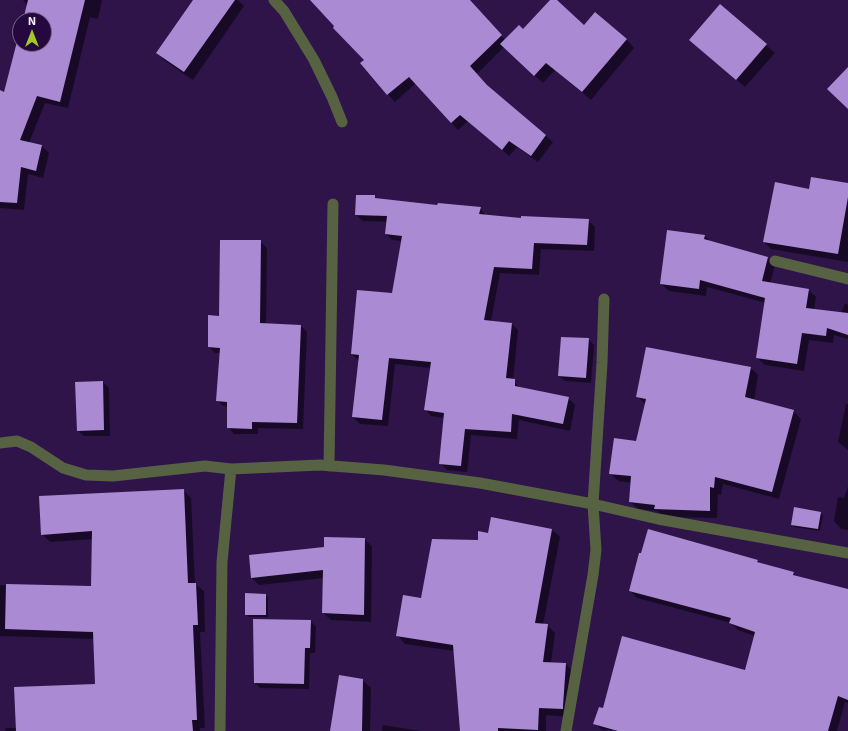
<!DOCTYPE html>
<html>
<head>
<meta charset="utf-8">
<style>
	body { margin:0 }
	#map { position:relative; width:848px; height:731px; overflow:hidden; background:#2e1449; font-family:"Exo 2",sans-serif }
	canvas { display:block }
	.north { position:absolute; left:12px; top:12px; width:40px; height:40px; box-sizing:border-box; background:#25083e; border:1px solid #79658b; border-radius:50%; rotate:0deg; font-size:11px; font-weight:700; line-height:16px; text-align:center; color:#f6f1ff }
	.north::after { content:''; display:block; margin:auto; width:14px; height:18px; background:#a2c928; clip-path:polygon(50% 0,100% 100%,50% 72%,0 100%) }
</style>
</head>
<body>
<div id="map">
<canvas width="848" height="731"></canvas>
<div class="north">N</div>
</div>
<script>
const g = document.querySelector('canvas').getContext('2d');
g.lineJoin = 'round';
function fillPath(path, color) { g.fillStyle = color; g.fill(path, 'evenodd'); }
const toPath = rows => new Path2D(rows.map(r => 'M' + r).join(''));
function stroke(path, color, width, dash) { g.strokeStyle = color; g.lineWidth = width; g.lineCap = dash ? 'butt' : 'round'; g.setLineDash(dash || []); g.stroke(path); }
fillPath(toPath([
	[23,0,102,0,98,19,90,17,68,108,45,103,29,143,41,145,49,153,43,178,28,174,24,210,0,208,0,91,5,93,20,34,20,44,44,44,44,20,24,20,27,5],
	[194,0,238,0,244,6,193,80,165,61,157,53],
	[318,0,469,0,505,40,523,30,552,0,556,0,584,27,626,39,634,48,591,100,555,70,543,83,504,47,477,74,490,88,553,142,538,162,517,147,509,156,468,121,458,130,416,83,395,102,361,64,365,60,336,26],
	[766,45,775,53,745,87,699,48],
	[848,184,848,262,771,249,764,242,810,190],
	[374,196,377,199,438,206,480,208,486,216,522,219,588,220,595,227,594,251,541,249,539,275,500,273,491,321,512,324,518,330,513,380,521,389,568,398,575,405,570,431,519,420,517,439,471,435,467,472,447,470,440,463,445,418,431,416,425,409,431,368,395,364,388,426,360,424,353,417,359,361,352,354,393,294,402,241,392,240,386,234,387,222,363,221,356,215],
	[705,236,711,242,768,258,775,265,770,284,808,290,816,297,814,310,841,314,845,303,848,305,848,339,834,335,833,343,809,340,804,371,765,365,757,358,766,303,707,287,706,296,669,291,661,284],
	[260,241,267,248,266,324,301,326,307,332,303,429,258,428,258,434,234,434,228,427,228,407,223,406,217,400,221,353,215,353,209,347,209,316,220,317],
	[588,339,594,345,591,383,565,381,559,376],
	[751,368,758,375,754,401,793,411,801,419,779,499,723,484,721,495,718,494,717,518,663,517,657,511,638,509,630,502,632,483,618,481,610,473,637,442,646,405,638,397],
	[103,382,109,388,110,436,84,436,78,431],
	[846,404,848,404,848,450,838,442],
	[848,486,848,530,841,529,834,521,838,497,844,498],
	[183,490,191,498,195,584,204,591,205,632,200,632,205,728,200,728,200,731,5,731,6,728,17,728,96,685,94,639,0,636,0,585,92,587,93,539,50,542,42,534],
	[820,513,823,515,820,531,794,527,792,524],
	[492,518,552,530,560,537,543,625,547,625,555,633,551,663,566,664,573,672,570,717,546,715,546,731,461,731,455,651,405,644,398,636,422,599,479,541,489,534],
	[364,539,372,546,371,622,331,620,323,613,324,578,259,585,252,578,325,548],
	[757,561,761,564,793,573,797,577,848,590,848,703,845,702,837,731,602,730,595,723,604,709,746,671,755,636,738,630,731,623,637,598,630,591],
	[265,595,268,597,268,617,249,617,246,614],
	[310,621,316,626,315,653,310,653,309,689,260,688,255,683],
	[362,680,371,688,370,731,332,731],
	[383,725,421,731,422,731,382,731]
]), '#0007');
fillPath(toPath([
	[28,0,85,0,60,102,37,96,20,140,42,145,36,171,21,167,17,203,0,202,0,90,4,92,20,30,20,44,44,44,44,20,23,20],
	[193,0,235,0,184,72,156,53],
	[310,0,470,0,502,35,470,66,487,85,546,135,531,156,509,141,502,150,460,115,451,123,409,77,387,95,360,63,364,60,333,28,334,26],
	[550,0,557,0,584,25,595,12,627,39,582,92,546,63,534,76,500,44,519,25,523,29],
	[720,4,767,44,736,80,689,40],
	[848,67,848,109,827,89],
	[811,177,848,183,848,197,838,254,763,242,775,182,809,189],
	[356,195,375,195,375,198,437,205,438,203,481,207,479,214,521,218,521,216,589,219,587,245,534,243,532,269,494,267,484,320,512,323,506,378,515,379,515,386,569,397,563,424,512,414,511,432,465,429,461,466,439,464,444,413,424,410,431,362,389,358,382,420,352,417,359,355,351,354,357,290,392,293,402,236,385,234,387,216,355,215],
	[667,230,705,235,704,239,768,257,762,281,809,289,806,308,848,313,848,335,827,328,826,336,802,333,797,364,756,358,765,298,700,280,699,289,660,284],
	[220,240,261,240,260,323,301,325,297,423,252,422,252,429,227,428,227,402,216,401,220,348,208,347,208,315,219,316],
	[561,337,589,338,586,378,558,376],
	[646,347,751,367,745,397,794,410,772,492,715,477,714,488,710,487,710,511,654,509,655,505,629,502,631,476,609,474,614,438,636,441,646,399,636,397],
	[103,381,104,430,77,431,75,382],
	[184,489,188,583,196,583,198,625,193,625,197,720,192,720,193,731,16,731,14,687,95,684,93,632,5,629,6,584,91,586,92,531,41,535,39,496],
	[794,507,821,512,818,529,791,525],
	[491,517,552,529,535,623,548,624,543,662,566,663,563,706,563,709,539,708,538,730,498,728,498,731,460,731,453,645,396,636,403,595,421,598,432,539,478,540,478,531,488,533],
	[648,529,758,560,757,562,794,572,793,575,848,589,848,700,838,696,828,731,618,731,593,724,599,707,603,708,622,636,745,670,755,632,729,623,731,618,629,591,639,553,641,553],
	[324,537,365,538,364,615,322,613,323,570,251,578,249,555,324,547],
	[245,593,266,594,266,615,245,615],
	[253,619,311,620,310,648,305,648,304,684,254,683],
	[339,675,363,679,362,731,330,731]
]), '#a98ad3');
stroke(toPath([
	[274,0,284,11,314,60,332,97,342,122],
	[775,261,848,279],
	[0,443,17,441,31,447,63,468,86,475,113,476,205,466,231,469,320,465,384,470,480,483,593,504,658,519,848,553],
	[329,466,333,204],
	[220,731,222,562,231,469],
	[566,731,593,575,596,550,593,504,602,363,604,299]
]), '#576243', 11);
</script>
</body>
</html>
